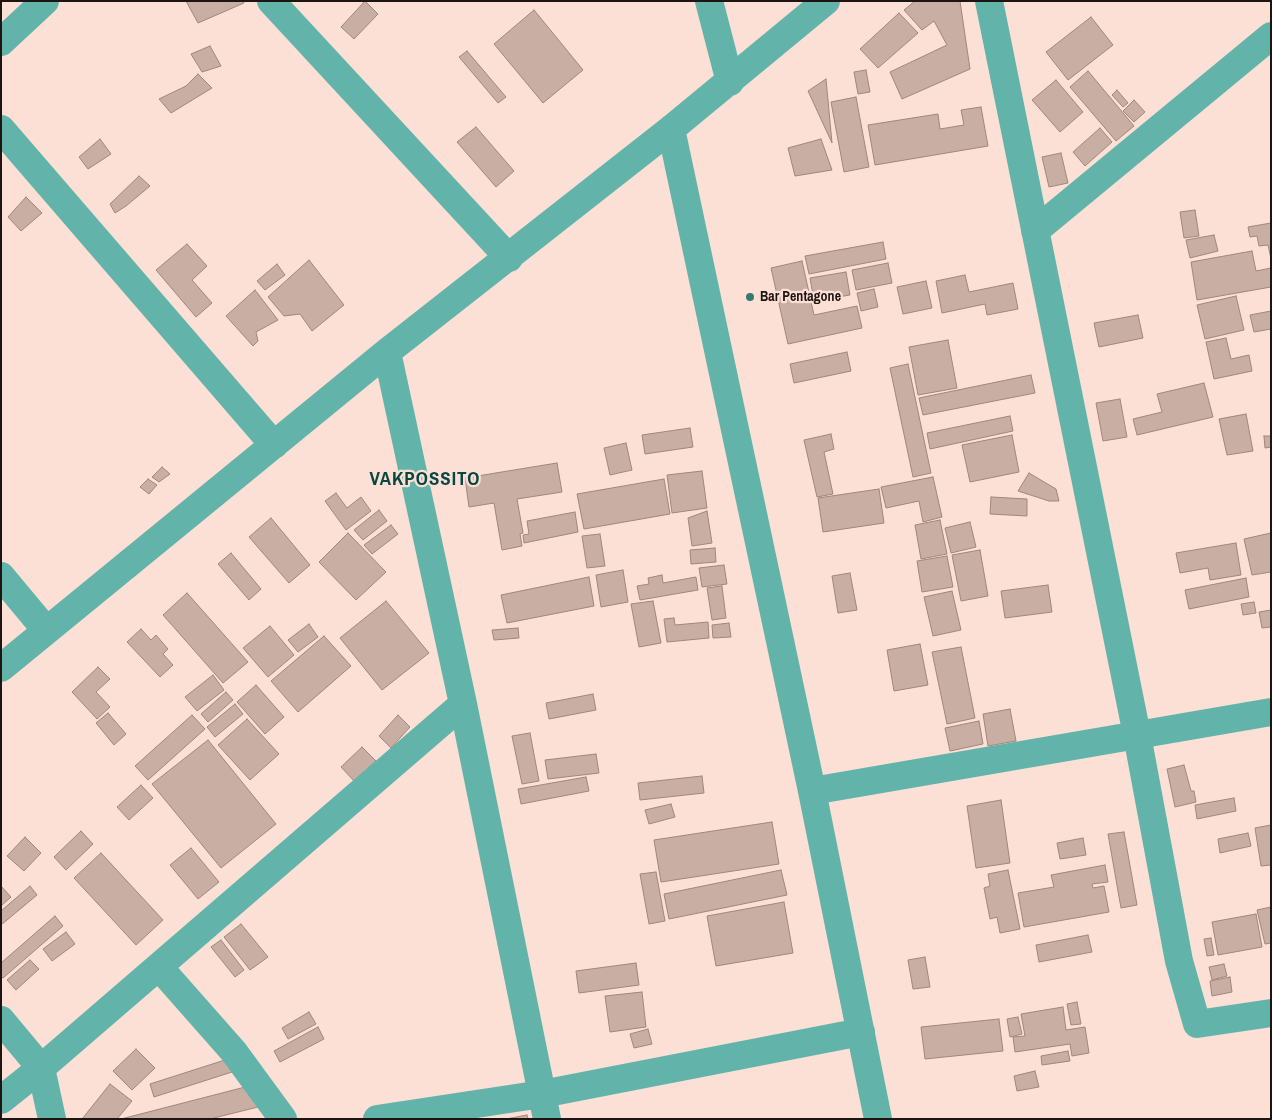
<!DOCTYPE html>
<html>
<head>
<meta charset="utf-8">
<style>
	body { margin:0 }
	#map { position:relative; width:1272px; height:1120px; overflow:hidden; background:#fcdfd5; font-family:"Archivo Narrow",sans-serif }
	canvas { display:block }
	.frame { position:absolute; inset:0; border:2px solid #1e1411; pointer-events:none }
</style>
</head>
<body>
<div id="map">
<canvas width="1272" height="1120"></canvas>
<div class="frame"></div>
</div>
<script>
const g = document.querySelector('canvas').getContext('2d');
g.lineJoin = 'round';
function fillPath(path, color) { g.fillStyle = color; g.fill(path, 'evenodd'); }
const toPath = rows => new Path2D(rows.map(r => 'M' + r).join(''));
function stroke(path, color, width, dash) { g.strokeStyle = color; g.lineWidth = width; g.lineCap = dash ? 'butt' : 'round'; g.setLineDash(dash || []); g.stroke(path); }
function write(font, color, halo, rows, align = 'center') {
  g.font = font + ' "Archivo Narrow",sans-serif'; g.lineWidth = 4.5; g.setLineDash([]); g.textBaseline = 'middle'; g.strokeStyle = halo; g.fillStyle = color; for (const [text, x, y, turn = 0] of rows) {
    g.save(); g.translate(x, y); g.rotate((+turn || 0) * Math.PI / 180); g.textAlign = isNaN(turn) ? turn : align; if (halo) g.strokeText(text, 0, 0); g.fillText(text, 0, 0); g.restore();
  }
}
const building = toPath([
	[186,1,243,1,244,3,198,23,186,1],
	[365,1,378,14,354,39,341,27,365,1],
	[915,1,960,1,970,69,902,99,890,72,947,45,934,21,922,30,904,10,915,1],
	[534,10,583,70,543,103,494,44,534,10],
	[899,13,918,33,878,68,860,49,899,13],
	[1091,17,1113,45,1068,80,1046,52,1091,17],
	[210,46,221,66,202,72,191,54,210,46],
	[467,51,506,97,498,103,459,57,467,51],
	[866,70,870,92,858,94,854,72,866,70],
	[1088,71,1134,126,1116,141,1070,87,1088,71],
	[198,74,212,88,171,113,159,99,186,86,198,74],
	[826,79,832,143,808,91,826,79],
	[1056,80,1083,112,1060,132,1032,100,1056,80],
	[1117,90,1128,103,1123,107,1112,95,1117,90],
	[856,97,869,167,844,172,831,102,856,97],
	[1134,100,1145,112,1134,122,1123,111,1134,100],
	[981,107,988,146,875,165,868,125,938,114,940,129,964,125,961,110,981,107],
	[476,127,514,171,496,187,457,142,476,127],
	[1100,128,1112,142,1085,166,1073,152,1100,128],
	[100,139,111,154,88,169,79,157,100,139],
	[821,139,832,170,795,176,788,148,821,139],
	[1061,153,1068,183,1049,187,1042,157,1061,153],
	[139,176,150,186,126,206,115,213,110,204,139,176],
	[26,197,42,213,21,231,8,217,26,197],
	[1195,210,1199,236,1184,238,1180,212,1195,210],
	[1271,223,1271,259,1268,245,1259,246,1257,236,1250,237,1248,227,1271,223],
	[1214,235,1218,251,1190,258,1186,240,1214,235],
	[883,242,886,259,809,274,805,256,883,242],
	[187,244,207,266,192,280,212,303,196,317,156,270,187,244],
	[1252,251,1256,271,1271,268,1271,287,1197,300,1191,262,1252,251],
	[309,260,344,305,312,331,300,314,284,316,268,297,309,260],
	[802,261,814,315,857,306,862,328,788,344,771,268,802,261],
	[888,263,892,283,856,290,852,270,888,263],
	[277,264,285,275,265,290,257,281,277,264],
	[846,272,850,295,814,301,810,278,846,272],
	[965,275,969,292,1013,283,1018,309,987,315,985,304,942,313,936,281,965,275],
	[926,281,932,308,903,314,897,287,926,281],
	[874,289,878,307,861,311,857,293,874,289],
	[255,290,278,320,256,332,258,341,253,346,226,316,255,290],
	[1236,296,1244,330,1205,339,1197,305,1236,296],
	[1271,311,1271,329,1254,332,1250,315,1271,311],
	[1138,315,1143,338,1099,347,1094,323,1138,315],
	[1226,338,1231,359,1249,355,1252,371,1214,379,1206,342,1226,338],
	[948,340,957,388,918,395,909,347,948,340],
	[847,352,851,371,794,383,790,364,847,352],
	[908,364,931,473,913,477,890,368,908,364],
	[1031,375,1035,393,923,415,919,398,1031,375],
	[1204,383,1213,417,1137,435,1133,419,1162,412,1157,394,1204,383],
	[1120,399,1127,437,1103,441,1096,403,1120,399],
	[1246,414,1253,451,1227,455,1219,419,1246,414],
	[1010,416,1013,431,930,449,927,433,1010,416],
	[690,428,693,447,645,454,642,435,690,428],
	[831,434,834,449,824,452,833,494,817,497,804,440,831,434],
	[1012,435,1019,472,970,482,962,445,1012,435],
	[1264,436,1271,436,1271,447,1265,448,1264,436],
	[626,443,632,470,610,475,604,448,626,443],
	[557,463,562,492,517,499,523,533,520,534,522,546,502,550,494,503,469,507,465,478,557,463],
	[162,467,170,474,159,482,152,477,162,467],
	[702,471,707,508,672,513,667,475,702,471],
	[1029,473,1056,489,1059,501,1049,501,1018,491,1029,473],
	[933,477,942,517,923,522,919,501,886,508,881,487,933,477],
	[148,479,157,485,149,494,140,487,148,479],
	[664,479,670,514,584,529,577,494,664,479],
	[879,489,884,523,823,532,818,498,879,489],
	[336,493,347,508,361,497,371,511,346,530,325,501,336,493],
	[991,497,1027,499,1027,516,990,514,991,497],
	[379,510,387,521,363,540,354,530,379,510],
	[707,511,712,543,692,546,688,518,707,511],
	[575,512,578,532,524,543,523,535,529,534,527,521,575,512],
	[271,518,310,565,289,583,249,537,271,518],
	[940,520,947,554,921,559,915,525,940,520],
	[970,522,976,547,951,553,945,528,970,522],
	[391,525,398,534,372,554,364,545,391,525],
	[348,533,386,572,356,600,319,562,348,533],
	[1271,533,1271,572,1252,575,1244,539,1271,533],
	[600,534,605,566,587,568,582,536,600,534],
	[1236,543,1241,575,1210,580,1208,568,1180,573,1176,553,1236,543],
	[715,548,716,562,691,564,690,550,715,548],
	[980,550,988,596,961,601,952,555,980,550],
	[231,553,261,589,249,600,218,564,231,553],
	[947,556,953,587,922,592,917,561,947,556],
	[724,565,727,584,702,587,699,568,724,565],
	[623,570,628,602,601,607,596,575,623,570],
	[850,573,857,610,838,613,832,576,850,573],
	[662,575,663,583,696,577,698,590,640,600,637,586,649,584,648,578,662,575],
	[589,577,594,606,507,623,501,595,589,577],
	[1246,578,1249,597,1189,609,1185,590,1246,578],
	[1048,585,1052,612,1005,618,1001,591,1048,585],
	[722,586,726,618,712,620,707,588,722,586],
	[952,591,961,630,933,636,924,597,952,591],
	[187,593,248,662,223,683,163,615,187,593],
	[386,601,429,653,382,690,340,638,386,601],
	[653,601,661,643,639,647,631,604,653,601],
	[1254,602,1256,613,1243,615,1241,604,1254,602],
	[1271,610,1271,627,1262,628,1259,612,1271,610],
	[674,618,675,625,708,622,709,638,667,642,664,619,674,618],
	[729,623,731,637,713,638,712,625,729,623],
	[309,624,318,637,298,652,288,640,309,624],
	[270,626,294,655,268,677,243,648,270,626],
	[518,628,519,638,494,640,492,630,518,628],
	[141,629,151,640,156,635,168,649,163,654,173,665,160,677,127,642,141,629],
	[324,636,351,666,298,712,271,681,324,636],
	[920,644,928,685,894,691,887,650,920,644],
	[961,647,975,718,947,724,932,652,961,647],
	[98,667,110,679,96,692,110,707,97,719,72,692,98,667],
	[213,675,224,690,197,711,185,697,213,675],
	[256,685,284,717,265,734,237,702,256,685],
	[226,692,233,700,208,722,201,714,226,692],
	[593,694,596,710,549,719,546,703,593,694],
	[235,704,243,714,215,737,207,727,235,704],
	[1010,709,1016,741,988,746,983,714,1010,709],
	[108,713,126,734,114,745,96,723,108,713],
	[192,715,205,729,148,780,135,766,192,715],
	[398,715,410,727,391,748,379,736,398,715],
	[247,719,279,754,250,780,218,745,247,719],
	[979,721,983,744,950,751,945,728,979,721],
	[530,733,539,781,522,784,512,736,530,733],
	[208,740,276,824,221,868,152,784,208,740],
	[362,747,376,761,354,781,341,767,362,747],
	[596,754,599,773,548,779,545,760,596,754],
	[1184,765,1191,791,1194,791,1196,802,1175,807,1167,769,1184,765],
	[702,776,704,793,640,800,638,783,702,776],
	[586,777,589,791,521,804,518,789,586,777],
	[141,785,153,798,129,820,117,807,141,785],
	[1234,798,1236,811,1197,819,1195,805,1234,798],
	[1001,800,1010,863,976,868,967,806,1001,800],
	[671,804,675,817,649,824,645,810,671,804],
	[772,822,779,864,661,882,654,840,772,822],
	[1271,825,1271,865,1261,866,1255,828,1271,825],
	[81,831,93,844,66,870,54,857,81,831],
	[1124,832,1137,905,1121,908,1108,834,1124,832],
	[1248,833,1251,846,1220,853,1218,839,1248,833],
	[25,837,41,853,24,871,7,856,25,837],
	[1083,838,1086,855,1060,859,1057,843,1083,838],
	[191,848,219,882,198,899,170,865,191,848],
	[101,853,163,920,136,945,74,878,101,853],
	[1105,865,1108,882,1092,884,1093,888,1104,886,1109,912,1024,927,1018,893,1054,887,1051,875,1105,865],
	[781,870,787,895,669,919,664,894,781,870],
	[1008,870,1020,929,1000,933,997,917,990,919,984,888,990,886,988,874,1008,870],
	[656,872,665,921,649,924,640,874,656,872],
	[1,886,11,897,1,906,1,886],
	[30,886,37,895,1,925,1,911,30,886],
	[784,902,793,953,716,966,707,916,784,902],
	[1271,907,1271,943,1265,944,1257,910,1271,907],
	[1256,914,1262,947,1218,955,1212,922,1256,914],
	[55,916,63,926,3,978,1,977,1,963,55,916],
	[241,924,268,957,250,970,224,937,241,924],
	[66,932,75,944,52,961,43,949,66,932],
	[1088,935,1092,952,1039,962,1036,945,1088,935],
	[1211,938,1214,955,1207,956,1204,939,1211,938],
	[221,940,244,970,235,977,211,947,221,940],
	[925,957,930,987,913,989,908,960,925,957],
	[30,960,39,969,16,990,7,980,30,960],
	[636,963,639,985,579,993,576,971,636,963],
	[1224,964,1227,976,1212,980,1209,967,1224,964],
	[1230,977,1232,992,1212,996,1210,981,1230,977],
	[642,992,646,1027,610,1032,605,996,642,992],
	[1077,1002,1081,1024,1071,1025,1067,1004,1077,1002],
	[1063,1007,1066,1030,1085,1027,1089,1053,1072,1056,1070,1044,1015,1052,1013,1037,1025,1036,1021,1014,1063,1007],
	[309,1012,316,1024,288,1039,282,1028,309,1012],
	[1018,1017,1022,1034,1010,1037,1007,1019,1018,1017],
	[999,1019,1003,1051,925,1059,921,1027,999,1019],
	[318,1027,324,1039,280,1062,274,1051,318,1027],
	[648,1029,652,1044,634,1048,630,1034,648,1029],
	[136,1049,155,1068,132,1090,113,1071,136,1049],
	[1068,1051,1070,1061,1042,1065,1041,1056,1068,1051],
	[228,1059,232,1072,154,1097,150,1084,228,1059],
	[1035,1071,1039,1087,1017,1091,1014,1076,1035,1071],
	[110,1084,132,1101,117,1119,82,1119,110,1084],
	[253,1085,258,1107,210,1119,121,1119,253,1085],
	[527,1115,528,1119,506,1119,527,1115]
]);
fillPath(building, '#c9aea4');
stroke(building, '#a0867c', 1);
stroke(toPath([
	[271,1,509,258],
	[709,1,730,82],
	[989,1,1137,735,1179,961,1197,1024,1271,1013],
	[1,42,45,1],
	[1,129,274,445],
	[671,129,812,791,878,1119],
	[1035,231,1271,36],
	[387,352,463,704,547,1119],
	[1,576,46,630],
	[1,668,387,352,671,129,826,1],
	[812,791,1271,712],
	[159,967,234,1052,283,1119],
	[1,1020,41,1068,52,1119],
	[1,1100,41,1068,463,704],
	[377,1119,542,1094,861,1032]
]), '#62b3a9', 28);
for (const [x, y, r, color] of [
	[750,297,5,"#337a72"]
]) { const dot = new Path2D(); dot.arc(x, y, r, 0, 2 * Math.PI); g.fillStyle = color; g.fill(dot); stroke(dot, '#fcdfd5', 2); }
write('bold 14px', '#1e1411', '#fcdfd5', [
	["Bar Pentagone",760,297]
], 'left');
g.letterSpacing = '1px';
write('bold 19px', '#074741', '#fcdfd5', [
	["VAKPOSSITO",425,480]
]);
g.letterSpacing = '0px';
</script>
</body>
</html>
